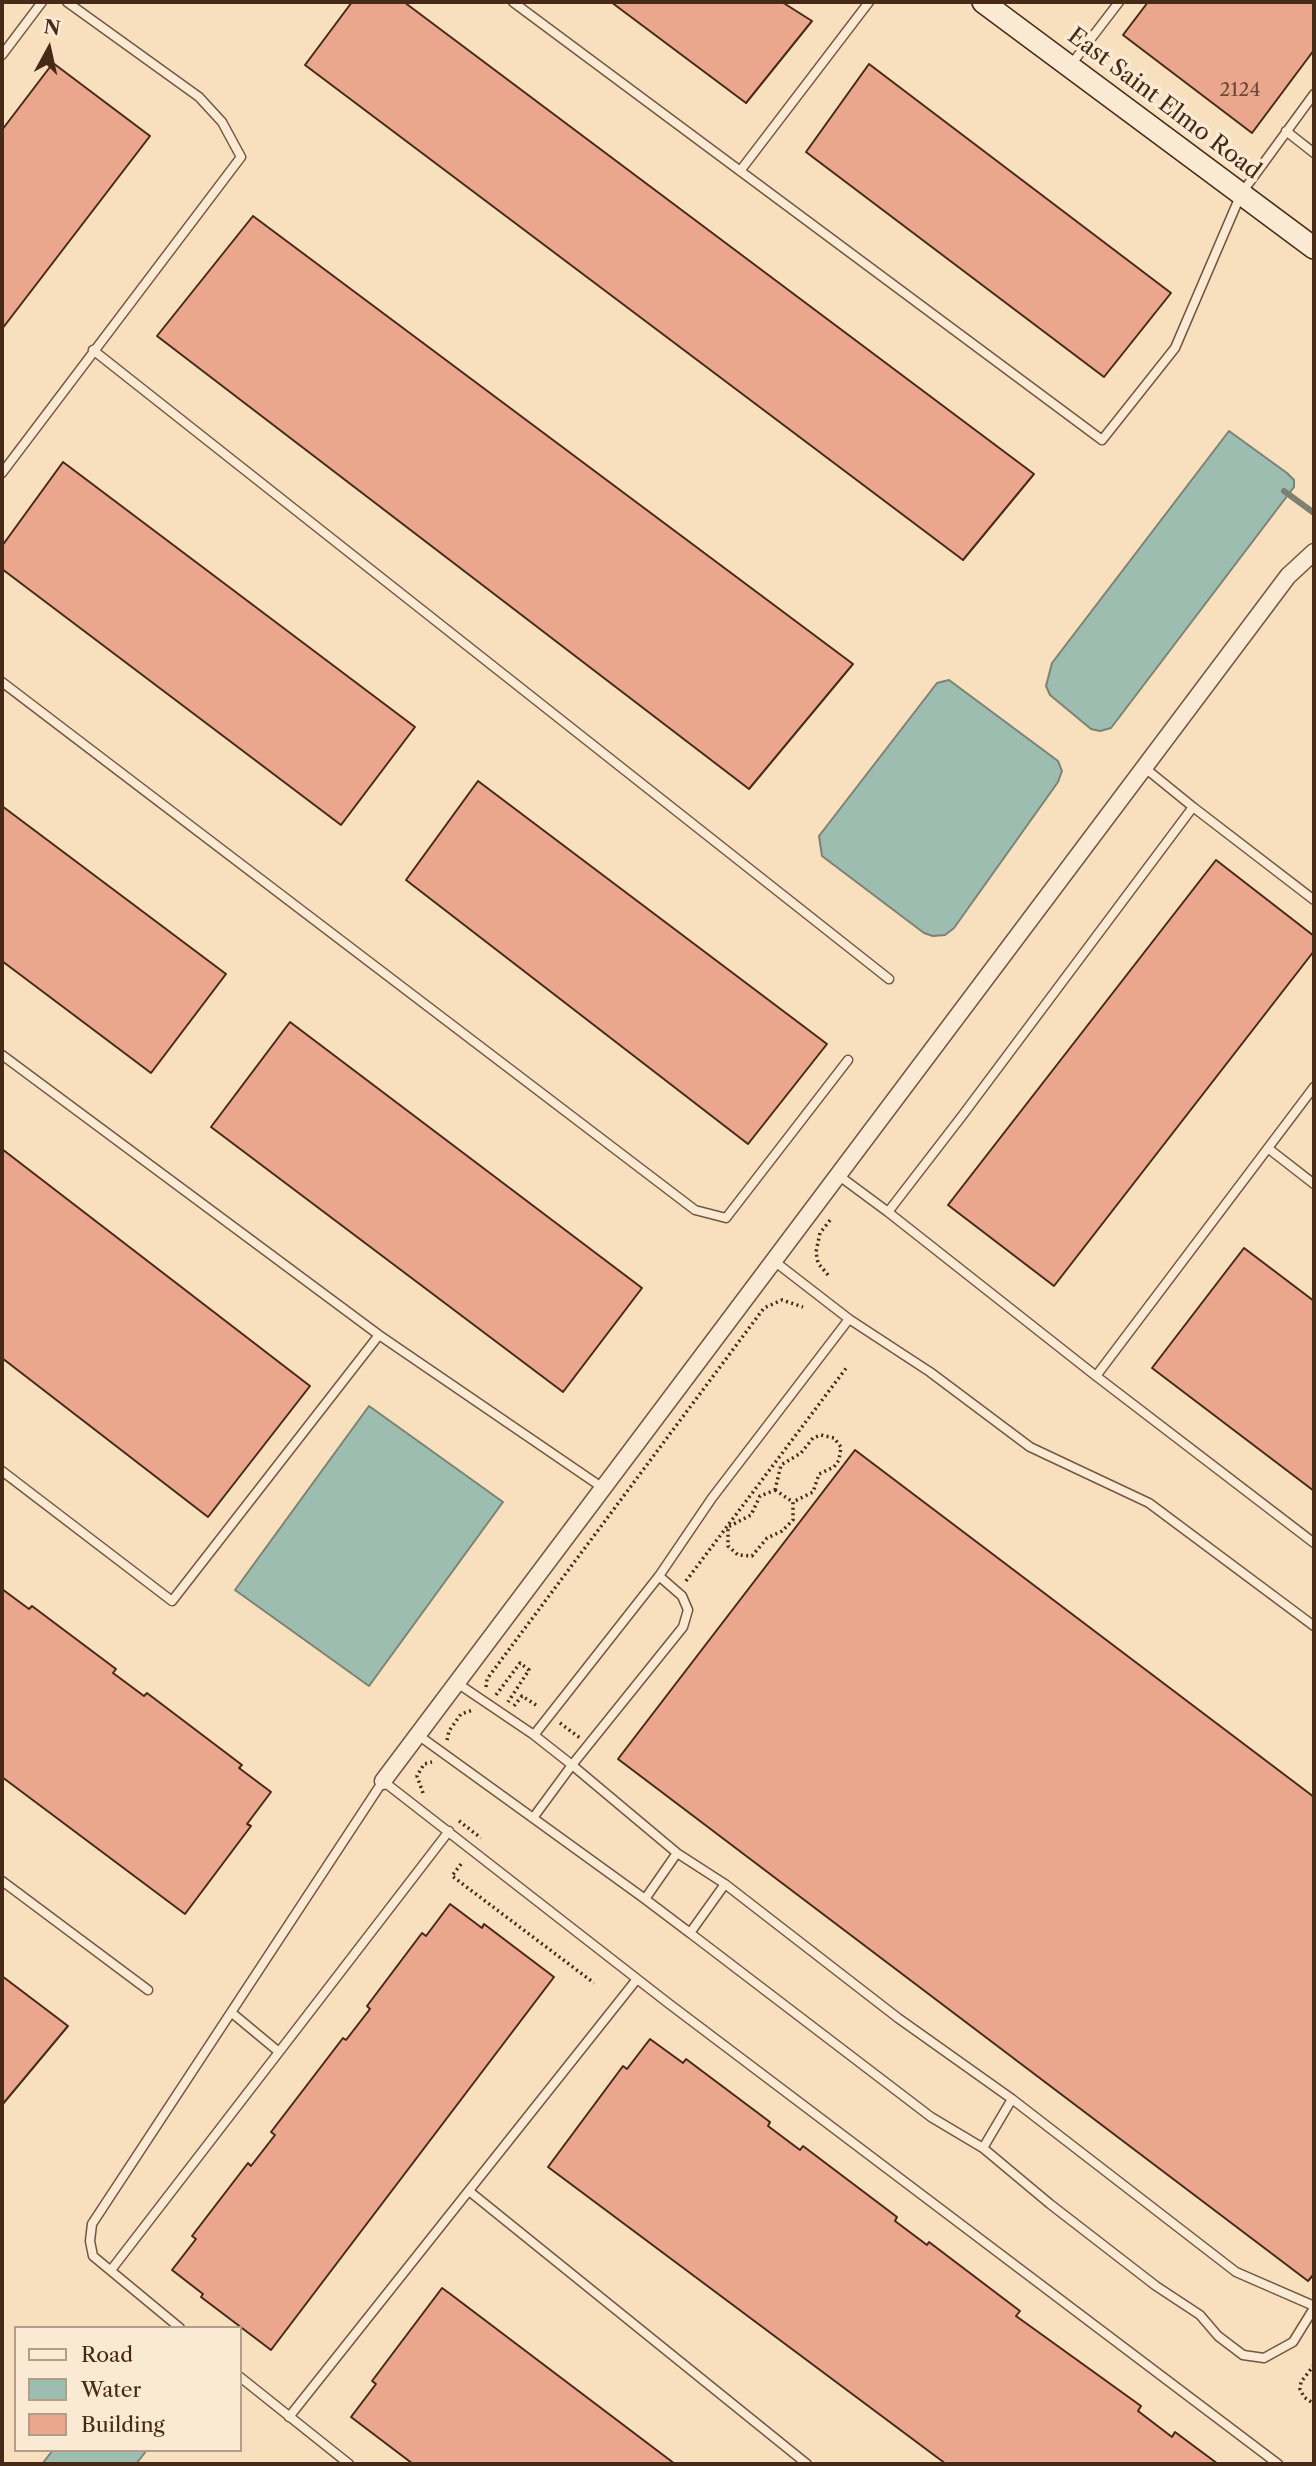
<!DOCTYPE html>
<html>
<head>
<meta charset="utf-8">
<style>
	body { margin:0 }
	#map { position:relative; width:1316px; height:2466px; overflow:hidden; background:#f8dfbd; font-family:"Libre Caslon Text",serif }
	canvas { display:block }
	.frame { position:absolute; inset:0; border:4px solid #472918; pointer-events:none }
	.legend { position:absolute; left:14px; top:2326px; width:228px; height:126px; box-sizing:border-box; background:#faead4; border:2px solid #b29d89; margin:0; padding:9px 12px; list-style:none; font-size:21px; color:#472918 }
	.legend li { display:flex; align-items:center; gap:14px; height:35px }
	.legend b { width:35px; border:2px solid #b29d89 }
	.north { position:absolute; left:14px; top:14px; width:70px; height:70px; -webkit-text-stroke:5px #faead4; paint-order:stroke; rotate:8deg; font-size:19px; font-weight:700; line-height:28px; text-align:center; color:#472918 }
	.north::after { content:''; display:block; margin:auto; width:24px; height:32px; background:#472918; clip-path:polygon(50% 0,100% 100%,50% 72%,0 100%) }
</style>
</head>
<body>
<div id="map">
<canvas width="1316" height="2466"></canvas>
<div class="frame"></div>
<ul class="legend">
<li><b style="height:9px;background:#faead4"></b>Road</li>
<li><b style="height:19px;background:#9dbdb1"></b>Water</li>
<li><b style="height:19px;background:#eaa78e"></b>Building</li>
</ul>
<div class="north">N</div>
</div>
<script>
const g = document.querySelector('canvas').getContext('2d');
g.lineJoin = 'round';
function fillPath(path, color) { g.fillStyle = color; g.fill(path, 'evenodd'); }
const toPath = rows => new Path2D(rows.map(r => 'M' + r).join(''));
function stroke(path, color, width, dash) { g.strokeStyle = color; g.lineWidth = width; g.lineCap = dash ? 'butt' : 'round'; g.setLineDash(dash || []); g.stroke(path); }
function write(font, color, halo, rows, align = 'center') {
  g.font = font + ' "Libre Caslon Text",serif'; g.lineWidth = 7; g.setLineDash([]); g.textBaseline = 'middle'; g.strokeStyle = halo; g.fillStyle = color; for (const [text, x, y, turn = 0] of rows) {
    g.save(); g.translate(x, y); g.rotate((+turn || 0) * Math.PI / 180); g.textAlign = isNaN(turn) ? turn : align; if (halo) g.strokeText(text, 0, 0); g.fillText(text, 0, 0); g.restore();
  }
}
const water = toPath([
	[1229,431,1287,473,1294,480,1294,487,1111,728,1100,731,1091,729,1050,695,1046,686,1052,663,1229,431],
	[949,680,1058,761,1062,771,1058,782,954,928,945,935,933,936,924,933,822,856,819,836,937,683,949,680],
	[369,1406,503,1502,369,1686,235,1590,369,1406],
	[53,2450,147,2450,136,2464,42,2464,53,2450]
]);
fillPath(water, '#9dbdb1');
stroke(water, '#7b8274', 2);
stroke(toPath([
	[1284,491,1314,513]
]), '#7b8274', 6);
const building = toPath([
	[352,2,404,2,1034,474,963,560,305,65,352,2],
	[611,2,782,2,812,21,746,103,611,2],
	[1148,2,1314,2,1314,50,1252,133,1123,35,1148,2],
	[53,63,150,136,2,329,2,130,53,63],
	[869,64,1171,293,1104,377,806,152,869,64],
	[253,216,853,664,749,789,157,336,253,216],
	[63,462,415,727,341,825,2,569,2,546,63,462],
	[478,781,827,1044,748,1144,406,880,478,781],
	[2,806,226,974,151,1073,2,961,2,806],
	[1216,860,1314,936,1314,951,1054,1286,948,1205,1216,860],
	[290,1022,642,1288,563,1392,211,1127,290,1022],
	[2,1149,310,1386,208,1517,2,1358,2,1149],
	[1244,1248,1314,1301,1314,1491,1152,1368,1244,1248],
	[855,1450,1314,1797,1314,2274,1308,2281,618,1759,855,1450],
	[2,1589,29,1609,32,1606,116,1669,113,1673,144,1696,147,1693,242,1765,239,1768,271,1792,247,1824,251,1826,185,1914,2,1777,2,1589],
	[450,1904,482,1928,484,1924,554,1977,271,2350,201,2297,203,2294,172,2270,196,2239,192,2236,248,2163,251,2166,275,2135,271,2132,343,2038,346,2040,370,2009,367,2006,422,1933,426,1936,450,1904],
	[2,1976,68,2026,2,2105,2,1976],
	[650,2039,683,2063,686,2059,770,2122,768,2126,800,2150,803,2146,897,2217,895,2221,927,2245,929,2242,1020,2311,1016,2316,1141,2406,1138,2411,1172,2437,1175,2432,1218,2464,946,2464,548,2167,623,2066,627,2069,650,2039],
	[442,2288,449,2293,675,2464,413,2464,351,2417,376,2384,372,2381,442,2288]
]);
fillPath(building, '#eaa78e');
stroke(building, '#472918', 2);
const lane = toPath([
	[513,2,1102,440,1175,348,1241,194,1314,94],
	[2,55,42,2],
	[1070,66,1119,2],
	[1286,131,1314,153],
	[740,171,869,2],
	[93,350,889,979],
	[2,473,241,157,222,122,199,97,67,2],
	[2,682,695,1210,726,1218,848,1060],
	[1193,807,1314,900],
	[2,1055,379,1335,603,1488],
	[1269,1149,1314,1184],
	[838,1175,888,1212,962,1116,1193,807,1145,768],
	[888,1212,1096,1376,1314,1087],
	[774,1261,849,1319,930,1372,1030,1447,1149,1503,1314,1626],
	[1096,1376,1314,1543],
	[2,1471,172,1601,379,1335],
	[659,1576,682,1596,688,1610,683,1627,572,1765,534,1735,659,1576,712,1498,849,1319],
	[457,1683,534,1735],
	[418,1735,533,1818,645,1899,677,1853,572,1765,533,1818],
	[2,1881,148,1990],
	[645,1899,690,1933,725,1884,677,1853],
	[690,1933,931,2117,983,2148,1012,2099,898,2018,725,1884],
	[232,2013,279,2052,449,1831],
	[1012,2099,1236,2272,1314,2306],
	[983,2148,1050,2204,1156,2286,1200,2315,1218,2336,1243,2355,1264,2358,1293,2342,1314,2308],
	[469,2191,807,2464],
	[111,2270,279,2052],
	[180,2328,93,2256,90,2241,92,2224,383,1781,668,2003,1278,2464],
	[240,2377,349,2464],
	[289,2417,637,1979]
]);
const street = toPath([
	[383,1781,1288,576,1314,552]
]);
const secondary = toPath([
	[983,2,1314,248]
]);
stroke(lane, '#735641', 11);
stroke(street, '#735641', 19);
stroke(secondary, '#472918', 24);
stroke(toPath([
	[828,1275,818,1263,816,1252,820,1233,831,1219],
	[775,1490,793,1502,793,1520,782,1531,767,1538,752,1556,738,1555,728,1546,728,1527,751,1515,760,1496,775,1490],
	[775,1490,781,1465,801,1453,813,1438,821,1435,834,1438,841,1447,839,1460,834,1467,819,1474,813,1492,793,1502],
	[686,1581,847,1367],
	[486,1687,487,1679,764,1308,782,1300,803,1307],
	[496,1695,520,1663,529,1670,508,1702],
	[514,1706,522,1696,539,1707],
	[560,1723,580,1738],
	[447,1740,449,1731,461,1714,473,1710],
	[423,1793,417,1776,424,1764,432,1762],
	[459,1821,481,1838],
	[461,1864,452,1876,594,1983],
	[1314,2365,1301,2382,1300,2389,1304,2397,1314,2404]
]), '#472918', 3.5, [2, 3.5]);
stroke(lane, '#faead4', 8);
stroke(street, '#faead4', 16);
stroke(secondary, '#faead4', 21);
write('19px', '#704836', null, [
	["2124",1240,91]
]);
write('23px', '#472918', '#faead4', [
	["East Saint Elmo Road",1164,104,37]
]);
</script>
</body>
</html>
